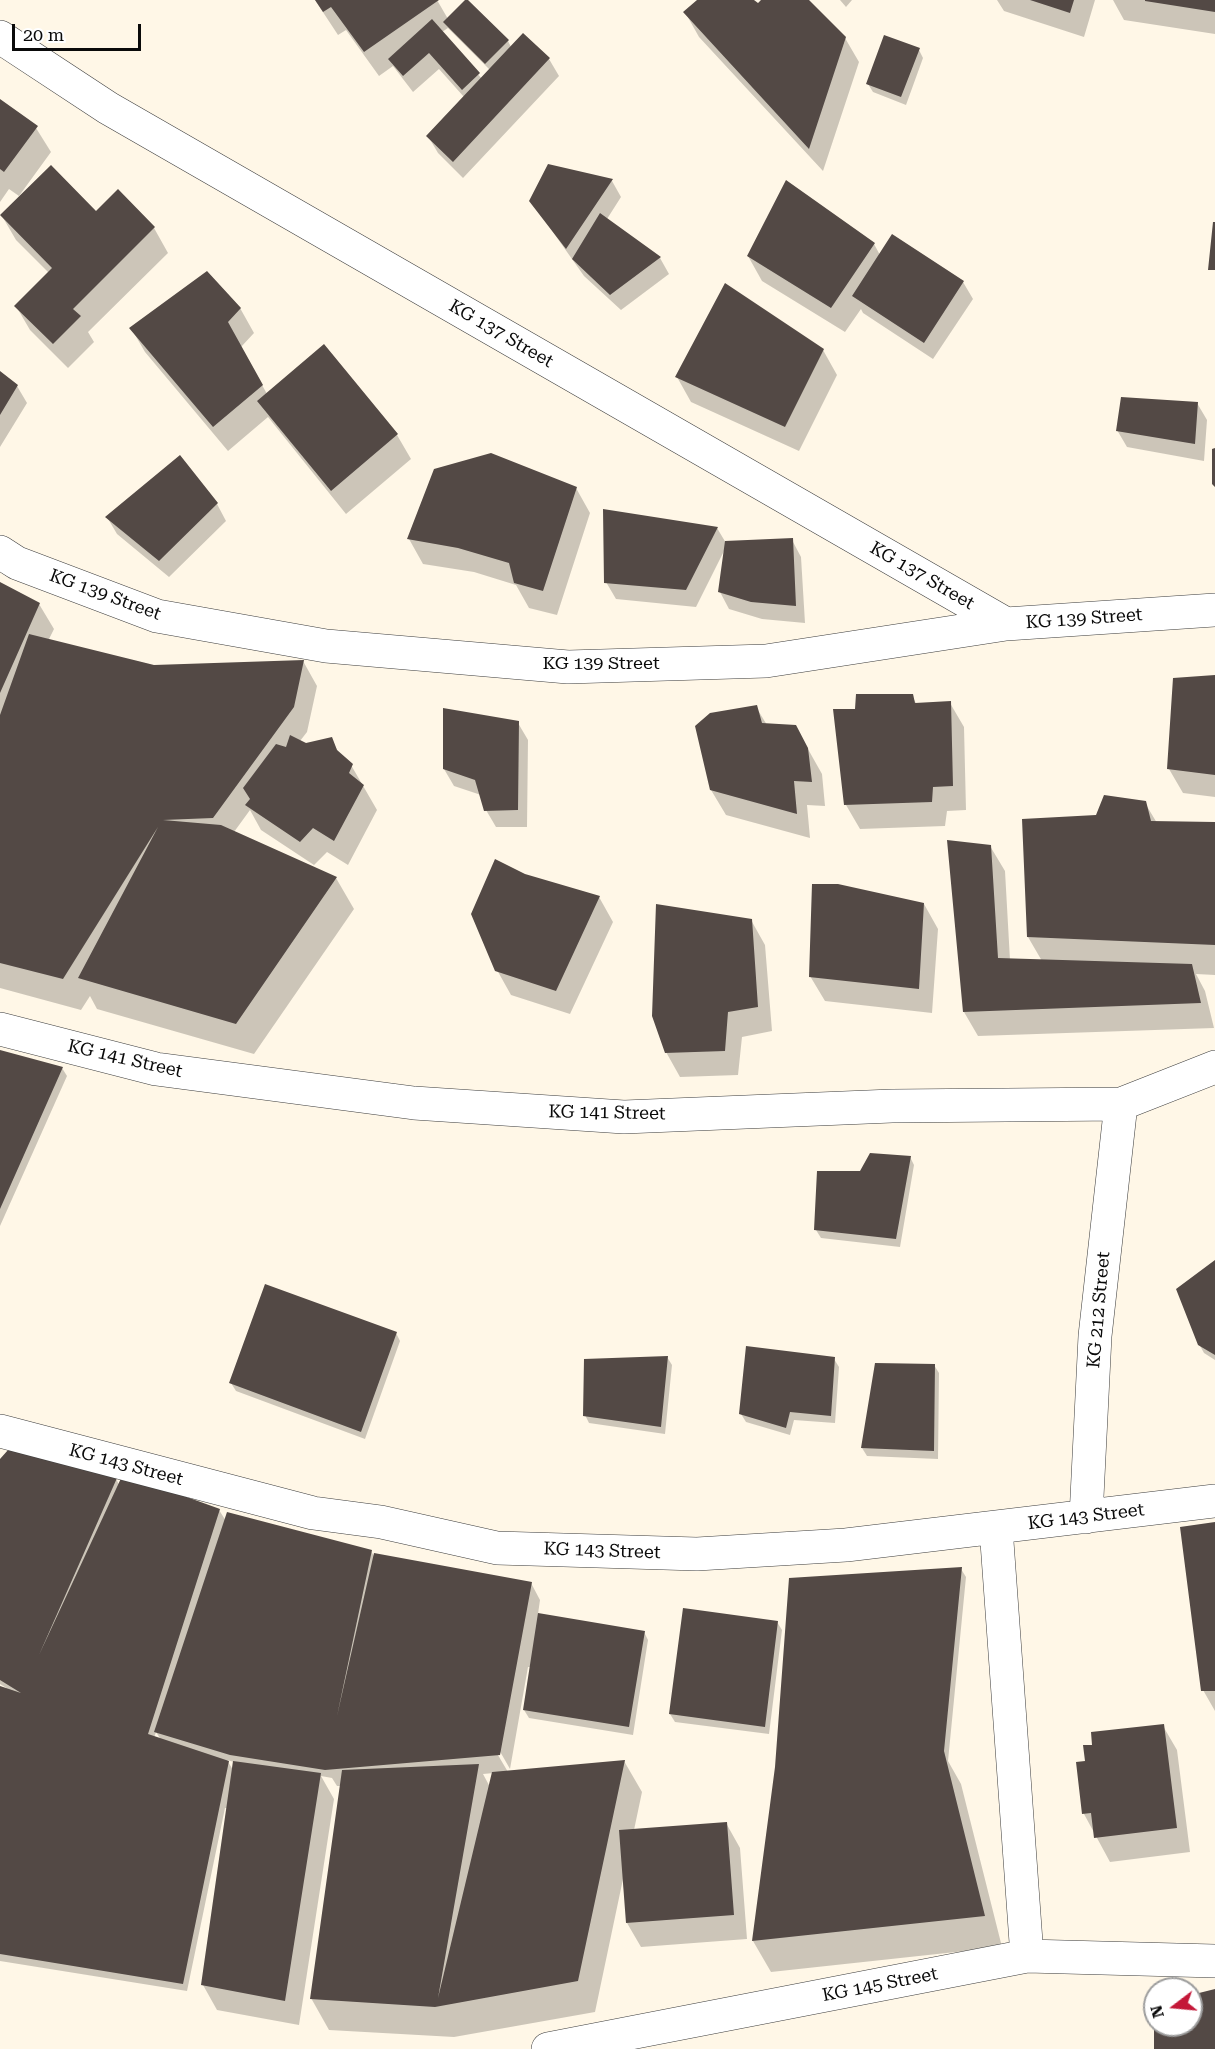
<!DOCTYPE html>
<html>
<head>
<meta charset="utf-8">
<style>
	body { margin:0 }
	#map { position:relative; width:1215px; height:2049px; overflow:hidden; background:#fff7e7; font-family:"Roboto Serif",serif }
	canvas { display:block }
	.north { position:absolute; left:1143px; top:1977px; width:60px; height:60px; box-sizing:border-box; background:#fff; border:2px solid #9d9d9d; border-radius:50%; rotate:254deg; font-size:16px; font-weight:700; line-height:24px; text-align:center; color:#0a0a0a }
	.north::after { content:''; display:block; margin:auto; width:21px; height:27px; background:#c41738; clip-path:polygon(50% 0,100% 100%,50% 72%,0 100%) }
	.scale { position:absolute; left:12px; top:24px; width:129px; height:27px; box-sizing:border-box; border:3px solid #0a0a0a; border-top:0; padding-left:8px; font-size:18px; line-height:21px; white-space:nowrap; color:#0a0a0a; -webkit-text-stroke:4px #fff; paint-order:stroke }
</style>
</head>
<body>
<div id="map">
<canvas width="1215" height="2049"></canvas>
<div class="north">N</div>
<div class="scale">20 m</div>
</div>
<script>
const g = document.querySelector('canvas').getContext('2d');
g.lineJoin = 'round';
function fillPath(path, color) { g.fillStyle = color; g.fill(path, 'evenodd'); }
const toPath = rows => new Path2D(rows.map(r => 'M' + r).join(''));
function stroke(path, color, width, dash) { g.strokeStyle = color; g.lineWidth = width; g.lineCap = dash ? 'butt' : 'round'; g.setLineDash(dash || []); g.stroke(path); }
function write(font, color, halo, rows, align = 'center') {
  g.font = font + ' "Roboto Serif",serif'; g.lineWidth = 6; g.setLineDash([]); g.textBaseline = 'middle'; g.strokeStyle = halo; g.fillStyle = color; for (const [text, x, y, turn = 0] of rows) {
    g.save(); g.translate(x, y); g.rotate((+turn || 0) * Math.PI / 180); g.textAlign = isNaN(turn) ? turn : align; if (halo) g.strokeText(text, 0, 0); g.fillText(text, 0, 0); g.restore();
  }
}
fillPath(toPath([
	[315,0,437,0,448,19,508,41,511,47,523,35,549,59,559,76,463,178,438,153,428,136,464,97,439,69,413,92,393,66,379,76,346,30,338,35],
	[448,28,490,70,482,79,442,32],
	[699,0,751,0,758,5,763,0,807,0,845,38,859,62,823,171,699,37,685,12],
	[840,0,852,0,846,7],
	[997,0,1095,0,1084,37,1004,11],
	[1113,0,1215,0,1215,34,1124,20],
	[919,50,923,58,906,105,873,92,868,84],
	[0,101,36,128,51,152,19,196,9,189,0,202],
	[549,165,612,181,621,197,607,219,660,258,669,274,621,310,584,276,531,201],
	[118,191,154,228,168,253,88,332,94,342,68,368,30,330,16,306,49,273,16,240,2,216,96,213],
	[874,244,880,255,963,282,973,299,933,359,863,313,861,309,845,332,762,281,748,256],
	[240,308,254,333,241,347,267,394,324,346,397,435,411,459,346,514,268,417,228,451,145,352,131,328],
	[823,350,837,375,799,451,691,402,677,377],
	[0,373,17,386,27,403,0,447],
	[1197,403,1207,420,1204,461,1127,447,1117,430],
	[435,471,576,488,590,513,557,615,529,608,516,585,474,572,423,564,409,539],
	[217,504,226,521,169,577,117,534,107,517],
	[605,510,717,528,726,543,792,540,801,557,805,623,762,619,729,609,720,592,725,549,696,607,616,599,606,582],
	[0,583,39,604,54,629,48,641,153,667,303,661,317,686,307,732,300,741,306,744,331,739,340,755,351,765,377,810,348,865,327,852,314,865,261,830,250,810,234,832,336,878,354,909,254,1054,97,1009,90,996,81,1010,0,988],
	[1215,677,1215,797,1183,793,1169,769],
	[912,696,917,705,950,703,964,727,966,810,947,811,945,826,860,829,846,805,856,710],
	[756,707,767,725,795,726,822,774,825,806,807,805,810,838,726,815,711,790],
	[518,723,528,740,527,827,496,827,486,810,481,795,454,786,444,769],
	[1145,803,1157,823,1215,823,1215,975,1196,974,1205,991,1214,1028,978,1036,964,1012,990,846,1005,871,1010,960,1042,961,1028,937,1097,816],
	[525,876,599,897,613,922,570,1014,511,995,497,970],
	[924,904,938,929,932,1013,825,1001,810,976],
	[751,920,765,945,772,1031,742,1037,738,1075,680,1077,666,1052],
	[0,1052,62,1068,67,1076,0,1226],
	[910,1157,914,1165,900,1247,821,1238,816,1230],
	[1215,1262,1215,1360,1204,1353,1199,1344],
	[396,1333,400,1341,365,1439,236,1391,231,1383],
	[667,1357,672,1365,665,1434,589,1423,585,1415],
	[834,1359,839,1367,835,1423,794,1420,790,1435,746,1422,741,1414],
	[934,1365,939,1373,938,1459,867,1456,862,1448],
	[0,1462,116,1479,120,1486,219,1510,226,1521,371,1551,375,1558,531,1583,540,1600,538,1614,644,1632,648,1640,633,1735,529,1718,524,1710,531,1667,528,1667,510,1769,498,1748,495,1750,508,1772,624,1761,642,1792,634,1830,726,1823,740,1848,747,1939,641,1947,627,1923,623,1879,595,2012,454,2037,329,2030,311,1998,341,1786,337,1786,332,1778,321,1776,334,1799,299,2025,217,2010,203,1985,227,1808,225,1808,187,1991,0,1961,0,1687,8,1689,0,1684],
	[156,1732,161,1740,154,1738],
	[227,1760,234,1762,233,1770],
	[494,1773,490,1787,483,1774],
	[1215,1523,1215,1711,1203,1690],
	[961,1569,966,1577,948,1761,961,1784,1002,1947,771,1972,753,1941,777,1767],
	[777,1622,782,1630,769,1734,675,1722,670,1714],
	[1163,1726,1177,1750,1190,1852,1110,1862,1084,1814,1078,1763,1087,1762,1094,1746]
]), '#0003');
fillPath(toPath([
	[315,0,439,0,364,52,331,7,323,12],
	[465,0,468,0,509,40,485,64,443,22],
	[697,0,754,0,758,3,761,0,809,0,846,37,809,149,683,12],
	[1030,0,1074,0,1070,13],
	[1145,0,1215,0,1215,12,1145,1],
	[432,19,480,73,462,90,429,53,403,76,388,59],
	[523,33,550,58,453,162,426,136],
	[884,35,920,48,901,97,866,84],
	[0,99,38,126,4,172,0,169],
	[548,164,613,179,566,249,529,201],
	[51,165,96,211,118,189,155,227,73,309,81,316,53,344,14,306,52,268,0,215],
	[786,180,875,243,831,308,747,256],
	[600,213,661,257,610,295,572,259],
	[1213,222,1215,222,1215,270,1208,270],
	[892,234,964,281,924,343,852,296],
	[207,271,241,308,228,322,263,385,213,427,129,328],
	[725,283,824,349,785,427,675,377],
	[324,344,398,434,331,491,257,401],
	[0,371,18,385,0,415],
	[1121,397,1198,402,1195,444,1116,431],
	[1215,448,1215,487,1212,484,1212,449],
	[491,453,577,487,543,591,514,583,509,563,458,548,407,539,434,469],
	[180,455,218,503,159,561,105,517],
	[603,509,718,527,686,590,604,583],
	[793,538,796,606,751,602,718,592,725,541],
	[0,582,40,603,0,693],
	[29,634,154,665,304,660,294,707,213,818,163,820,221,825,337,877,236,1024,78,978,158,827,63,979,0,963,0,715],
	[1215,675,1215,775,1167,769,1173,678],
	[856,694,913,694,915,703,951,701,953,786,933,787,932,802,844,805,833,709,855,709],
	[757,705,762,723,796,725,808,748,812,782,794,781,797,814,710,790,695,726,710,713],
	[443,708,519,721,518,810,484,811,475,780,443,769],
	[290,735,306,743,332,737,337,750,353,764,349,773,364,785,334,841,313,828,300,842,245,805,250,799,243,788,276,744,286,747],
	[1104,795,1146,801,1151,821,1215,822,1215,945,1027,937,1022,819,1096,815],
	[947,840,991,845,998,958,1192,964,1201,1003,963,1012],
	[495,859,525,874,600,896,556,991,495,971,471,914],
	[812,884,838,884,924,903,919,989,809,977],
	[656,904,752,919,758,1007,728,1012,725,1051,665,1053,652,1016],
	[0,1050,63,1067,0,1209],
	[870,1153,911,1156,896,1239,814,1230,817,1171,860,1171],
	[1215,1260,1215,1355,1198,1345,1176,1289],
	[265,1284,397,1332,361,1432,229,1383],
	[746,1346,835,1357,831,1416,790,1412,786,1428,739,1414],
	[668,1356,661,1427,583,1416,584,1359],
	[875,1363,935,1364,934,1451,861,1448],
	[16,1441,117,1478,39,1655,123,1474,220,1509,148,1734,229,1761,183,1984,0,1954,0,1686,21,1693,0,1680,0,1459],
	[227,1512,372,1550,337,1716,374,1553,532,1582,500,1755,325,1770,230,1755,154,1732],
	[1215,1522,1215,1691,1201,1691,1180,1527],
	[962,1567,944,1751,985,1916,752,1941,775,1767,789,1578],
	[683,1608,778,1621,765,1727,669,1714],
	[538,1613,645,1631,629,1727,523,1710],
	[1164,1724,1177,1828,1094,1838,1091,1813,1082,1814,1076,1762,1085,1761,1083,1745,1092,1745,1091,1732],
	[625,1760,578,1981,435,2007,310,1999,342,1770,479,1764,438,1998,492,1772],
	[233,1761,321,1773,285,2001,201,1985],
	[727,1822,734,1915,626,1923,619,1830],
	[1215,1989,1215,2049,1154,2049,1154,2025,1191,2025,1191,1995]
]), '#534945');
const minor = toPath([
	[0,37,108,108,1006,624],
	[0,552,17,563,157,616,326,646,568,667,766,661,1006,624,1215,610],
	[0,1029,156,1069,414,1103,624,1117,892,1106,1121,1104,1215,1067],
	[0,1431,313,1513,381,1522,497,1548,697,1554,846,1545,1215,1501],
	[1086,1517,1095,1336,1121,1104],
	[996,1528,1027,1956],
	[548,2049,1027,1956,1215,1961]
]);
stroke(minor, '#3d3d3d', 34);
stroke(minor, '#fff', 33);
write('18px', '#0a0a0a', '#fff', [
	["KG 137 Street",501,334,30],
	["KG 137 Street",922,576,30],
	["KG 139 Street",105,595,20],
	["KG 139 Street",1084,619,-4],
	["KG 139 Street",601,664],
	["KG 141 Street",125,1059,13],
	["KG 141 Street",607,1113,1],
	["KG 212 Street",1099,1310,-85],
	["KG 143 Street",126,1465,15],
	["KG 143 Street",1086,1517,-7],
	["KG 143 Street",602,1551,2],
	["KG 145 Street",880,1985,-11]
]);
</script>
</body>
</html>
